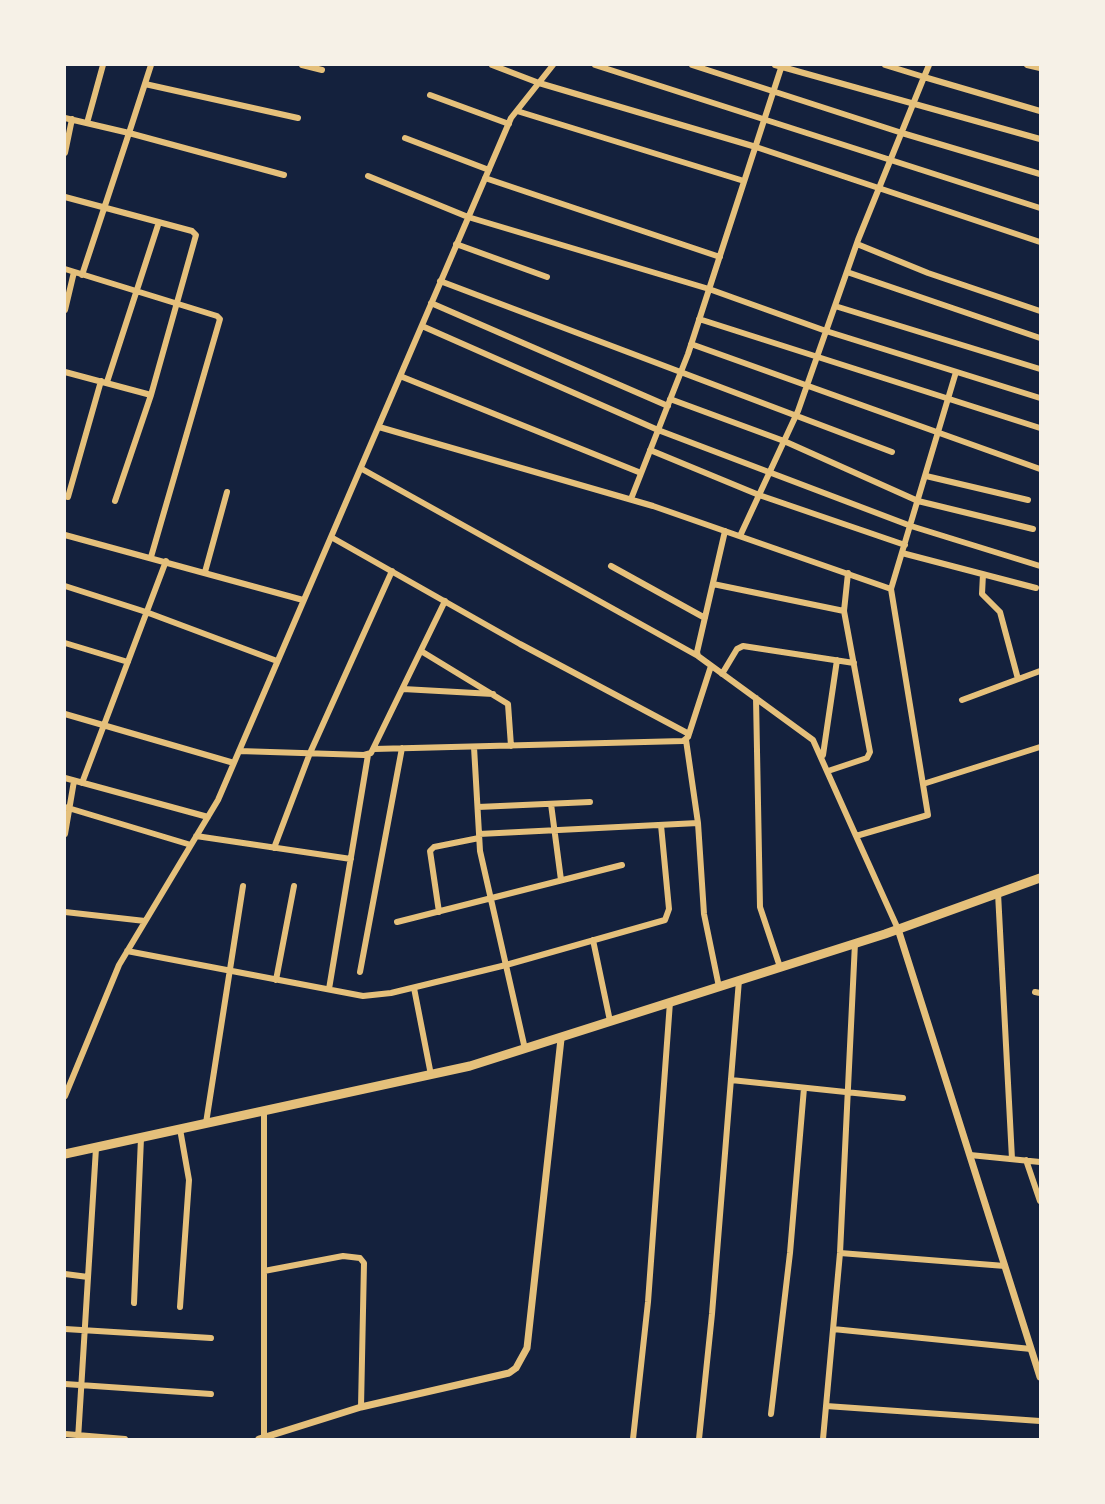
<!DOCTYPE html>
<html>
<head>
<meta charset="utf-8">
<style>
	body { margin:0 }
	#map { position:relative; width:1105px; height:1504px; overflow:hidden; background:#14213d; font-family:Montserrat,sans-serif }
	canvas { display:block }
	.frame { position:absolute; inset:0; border:66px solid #f6f1e7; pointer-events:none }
</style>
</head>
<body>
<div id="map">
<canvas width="1105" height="1504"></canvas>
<div class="frame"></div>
</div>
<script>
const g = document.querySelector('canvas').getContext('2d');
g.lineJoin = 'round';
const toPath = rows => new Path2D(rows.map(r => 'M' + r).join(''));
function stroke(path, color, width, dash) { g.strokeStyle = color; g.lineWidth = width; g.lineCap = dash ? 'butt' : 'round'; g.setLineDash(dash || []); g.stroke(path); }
stroke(toPath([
	[302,65,322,70],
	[492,65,539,83,756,147,1040,242],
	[595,65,1040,208],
	[692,65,902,133,1040,174],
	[775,65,1040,139],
	[929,65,924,77,1040,111],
	[1027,65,1040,68],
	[145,84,298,118],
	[430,95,509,124],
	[517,111,744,181],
	[65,118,129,133,151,65],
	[87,123,103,65],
	[405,138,489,170],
	[65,153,72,119],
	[368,176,468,217,709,289,826,331,1040,398],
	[485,178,720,257],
	[65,197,192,231,196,235,151,395,115,501],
	[456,244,547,277],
	[857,244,928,273,1040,311],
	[65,269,217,316,220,319,151,557],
	[847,272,1040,338],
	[82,275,129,133,284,175],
	[440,281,892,452],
	[431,303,668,406],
	[835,306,1040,369],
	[65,310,74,272],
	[699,319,1040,428],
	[422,326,658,430,911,526,1040,566],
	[691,344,1040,469],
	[65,372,151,395],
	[400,376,641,473],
	[107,382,159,222],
	[670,399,784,441,918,501,1033,529],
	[379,427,653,506,891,589,928,815,856,836,898,929],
	[650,450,759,495,905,545],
	[362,469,698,656],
	[926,476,1028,500],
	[68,497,101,381],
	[631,499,688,354,782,65],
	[725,531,697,652,698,656,813,740,856,836],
	[65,535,303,600],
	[740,536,798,411,858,240,924,77,885,65],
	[331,537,520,644,689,734],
	[902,553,1036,588],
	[611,566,705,618],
	[205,572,227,492],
	[983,574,982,594,1000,612,1018,679],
	[713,584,844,611],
	[65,586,146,612,277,661],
	[891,589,956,372],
	[65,643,128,662],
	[421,651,508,704,511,746],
	[722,674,737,649,743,646,854,663],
	[403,689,493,694],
	[756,698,760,907,780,967],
	[962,700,1040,671],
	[65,714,234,763],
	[686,740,698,823,704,914,719,987],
	[474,747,480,851,525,1049],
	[374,749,683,741,688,737,711,666],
	[239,751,364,755,371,753,445,601],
	[823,755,837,660],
	[828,771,867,758,870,752,844,611,848,573],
	[65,778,208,817],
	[82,783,166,561],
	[923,784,1040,747],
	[551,804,561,880],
	[65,807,191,845],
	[478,807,590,802],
	[65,834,74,781],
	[479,834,698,823],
	[196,836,351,859],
	[274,848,310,753,392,571],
	[998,893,1012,1159],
	[65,912,145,921],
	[439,912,430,851,434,847,479,838],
	[397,922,622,865],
	[593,940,610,1021],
	[127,951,363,996,391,993,506,965,665,920,669,909,661,825],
	[360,972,402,748],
	[276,980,294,886],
	[414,988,431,1075],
	[329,989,368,755],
	[1035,992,1040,993],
	[731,1080,903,1098],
	[65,1096,119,965,218,800,511,118,553,65],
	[206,1123,243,886],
	[180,1129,189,1180,180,1307],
	[970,1155,1040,1162],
	[1026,1160,1040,1201],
	[840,1253,1005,1266],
	[264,1271,343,1256,360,1258,364,1263,361,1407],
	[65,1274,88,1277],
	[134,1303,141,1138],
	[65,1329,211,1338],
	[833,1329,1031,1349],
	[65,1384,211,1394],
	[826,1406,1040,1421],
	[771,1414,790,1253,804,1088],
	[65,1434,125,1439],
	[264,1437,264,1111],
	[78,1439,96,1148],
	[633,1439,648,1302,670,1002],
	[699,1439,712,1314,739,980],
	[823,1439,840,1253,855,943]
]), '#e5c07b', 6);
stroke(toPath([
	[898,929,1040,1377],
	[259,1439,361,1407,509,1373,516,1368,527,1348,561,1039]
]), '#e5c07b', 7);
stroke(toPath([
	[65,1154,470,1066,885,934,1040,878]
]), '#e5c07b', 9);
</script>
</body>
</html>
